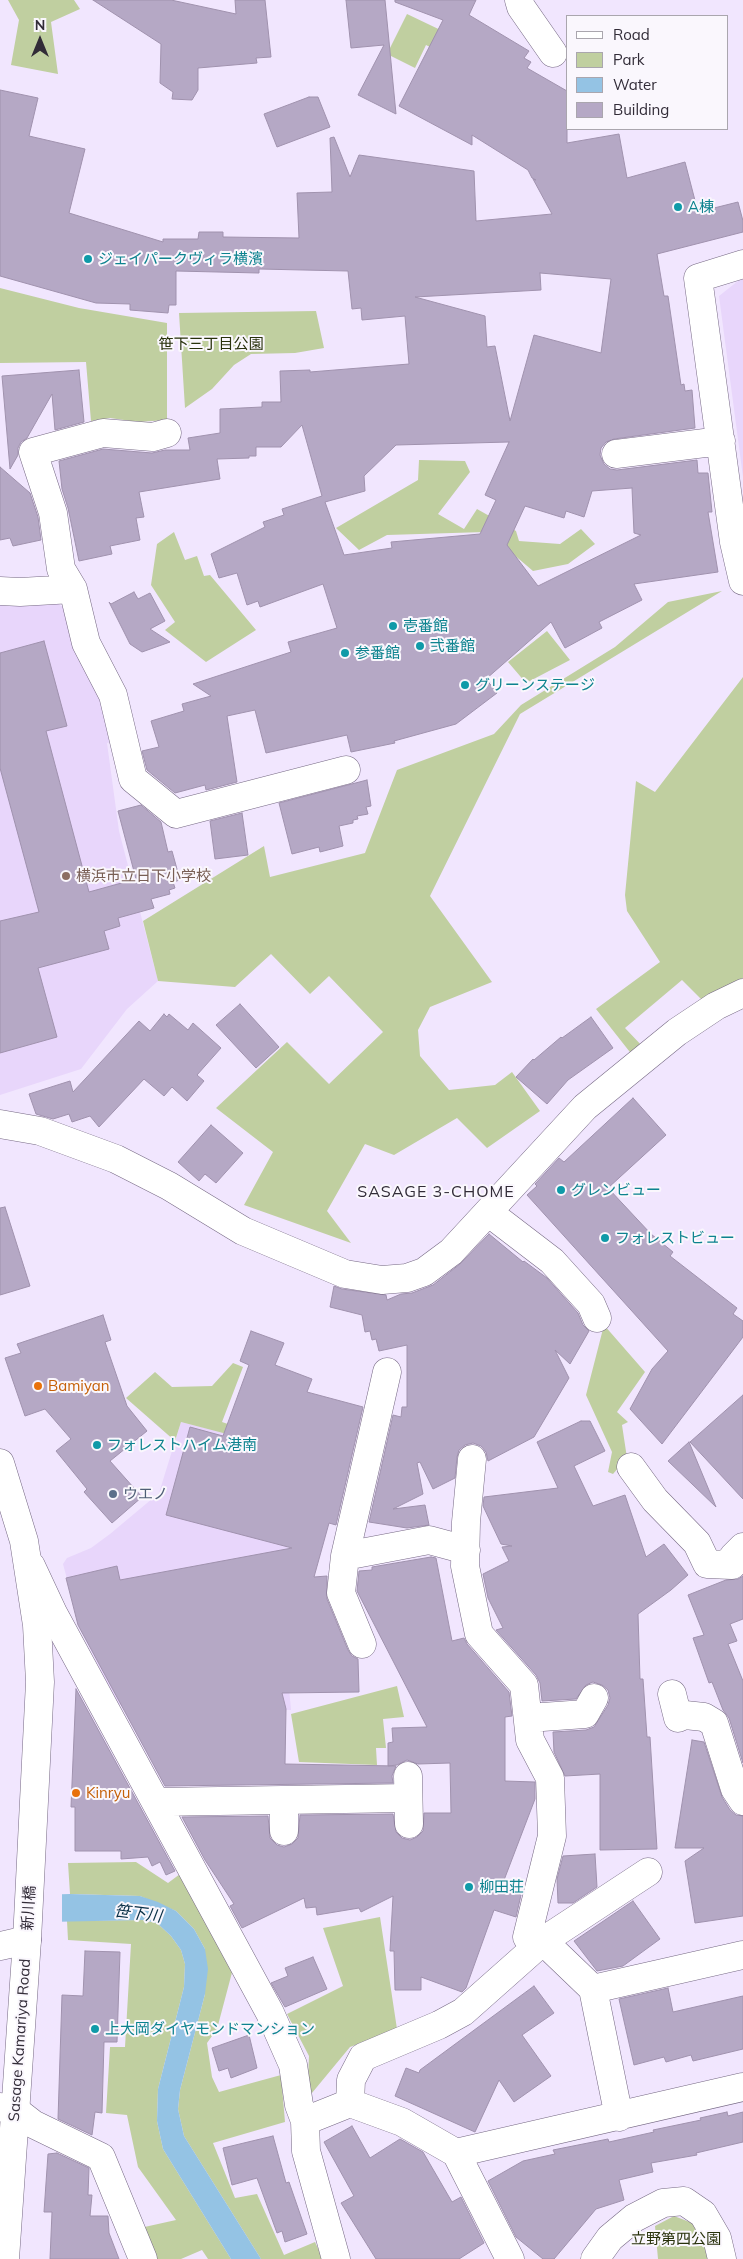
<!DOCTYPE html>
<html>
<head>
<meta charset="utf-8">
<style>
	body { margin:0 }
	#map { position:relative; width:743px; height:2259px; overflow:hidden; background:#f1e6fe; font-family:Mulish,sans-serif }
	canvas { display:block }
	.legend { position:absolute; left:566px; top:15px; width:162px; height:115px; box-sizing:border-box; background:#faf7fd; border:1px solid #aaa6ae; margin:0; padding:6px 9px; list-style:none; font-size:15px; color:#322c38 }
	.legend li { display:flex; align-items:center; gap:10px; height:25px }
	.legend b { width:25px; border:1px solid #aaa6ae }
	.north { position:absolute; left:15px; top:15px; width:50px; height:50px; -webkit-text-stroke:4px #faf7fd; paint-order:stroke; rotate:0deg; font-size:14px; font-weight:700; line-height:20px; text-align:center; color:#322c38 }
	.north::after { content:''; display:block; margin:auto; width:18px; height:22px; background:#322c38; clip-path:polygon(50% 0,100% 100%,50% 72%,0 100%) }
</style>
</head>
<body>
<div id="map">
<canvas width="743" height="2259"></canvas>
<ul class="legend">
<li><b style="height:6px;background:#fff"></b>Road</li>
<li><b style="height:14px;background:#c0cfa0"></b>Park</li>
<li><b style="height:14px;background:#94c3e4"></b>Water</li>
<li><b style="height:14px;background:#b5a8c5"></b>Building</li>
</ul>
<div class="north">N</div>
</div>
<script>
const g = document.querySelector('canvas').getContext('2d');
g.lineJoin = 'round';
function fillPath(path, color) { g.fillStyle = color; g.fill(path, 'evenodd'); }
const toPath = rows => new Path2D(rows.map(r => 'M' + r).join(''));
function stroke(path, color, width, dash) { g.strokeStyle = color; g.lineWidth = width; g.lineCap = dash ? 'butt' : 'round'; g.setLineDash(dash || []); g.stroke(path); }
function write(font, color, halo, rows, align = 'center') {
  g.font = font + ' Mulish,"Noto Sans JP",sans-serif'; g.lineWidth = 4; g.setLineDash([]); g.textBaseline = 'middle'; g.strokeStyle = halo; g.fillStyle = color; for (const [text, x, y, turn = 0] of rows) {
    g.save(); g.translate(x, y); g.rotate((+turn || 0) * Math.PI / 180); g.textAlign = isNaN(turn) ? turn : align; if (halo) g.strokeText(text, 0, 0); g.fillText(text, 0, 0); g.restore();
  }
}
fillPath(toPath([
	[743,277,743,477,719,296],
	[53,600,68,611,120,739,107,743,119,831,158,981,127,1009,81,1069,0,1095,0,602],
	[181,1422,307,1453,280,1585,291,1710,118,1705,81,1631,63,1564,67,1558,91,1548,110,1534,159,1493]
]), '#e8d6fb');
fillPath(toPath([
	[8,0,74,0,80,9,51,22,58,74,11,65,19,20],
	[407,14,474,46,440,52,426,45,415,68,387,54],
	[0,288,79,308,167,323,167,420,138,422,110,418,91,421,86,362,0,363],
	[316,311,324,348,295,353,251,354,234,365,212,389,185,408,179,313],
	[419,460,465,461,470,472,438,514,464,529,477,509,516,531,519,541,560,544,581,529,595,544,568,564,533,571,499,542,485,532,387,535,359,550,336,528,418,480],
	[174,532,185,560,197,556,204,576,210,575,256,630,206,662,165,630,175,622,151,585,157,544],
	[722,591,520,714,430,896,492,982,430,1007,418,1030,420,1056,449,1090,495,1085,512,1072,540,1111,487,1148,457,1118,394,1155,365,1144,327,1211,351,1243,244,1205,273,1152,216,1108,287,1042,329,1084,383,1032,329,976,310,994,271,954,235,987,158,981,143,921,264,846,270,877,365,853,397,770,494,734,521,705,615,647,668,602],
	[547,631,570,660,526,683,508,662],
	[743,677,743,978,702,1000,682,980,625,1028,644,1048,633,1056,596,1009,660,962,627,911,625,895,636,781,655,792],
	[604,1325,645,1372,617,1412,628,1422,622,1425,627,1458,613,1474,608,1472,612,1452,586,1395],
	[233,1363,243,1367,222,1422,228,1424,227,1434,181,1422,175,1441,126,1398,155,1372,172,1387,212,1386],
	[397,1686,404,1717,383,1719,386,1748,376,1748,377,1765,299,1762,291,1714],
	[136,1862,168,1883,184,1871,234,1965,217,2029,207,2043,212,2077,219,2092,281,2075,285,2122,213,2143,235,2198,257,2194,284,2255,315,2242,323,2259,261,2259,184,2136,178,2109,180,2090,205,1994,205,1949,194,1929,176,1911,140,1896,70,1894,68,1863],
	[380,1917,397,2029,350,2047,307,2099,309,2056,287,2014,343,1986,323,1928],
	[143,1920,157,1923,171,1936,181,1950,185,1964,184,1987,158,2089,157,2121,163,2149,231,2259,208,2259,202,2250,181,2259,153,2259,140,2228,176,2220,138,2167,127,2115,106,2113,110,2047,125,2047,131,1944,68,1940,67,1921],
	[674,2216,700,2226,715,2259,658,2259,655,2226]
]), '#c0cfa0');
fillPath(toPath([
	[70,1894,140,1896,158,1902,176,1911,194,1929,205,1949,208,1969,205,1994,180,2090,178,2109,184,2136,261,2259,231,2259,163,2149,157,2121,158,2089,184,1987,185,1964,181,1950,171,1936,157,1923,143,1920,0,1923,0,1896]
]), '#94c3e4');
fillPath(toPath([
	[62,1892,62,1924,0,1926,0,1893]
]), '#f1e6fe');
const building = toPath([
	[93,0,171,0,236,14,235,0,265,0,271,57,256,58,257,63,198,68,198,90,192,100,172,99,173,92,160,83,161,44,93,0],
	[346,0,385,0,396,114,358,95,384,45,351,48,346,0],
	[395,0,476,0,469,15,529,51,524,58,531,62,527,68,567,91,567,143,619,134,627,178,685,162,698,212,738,202,743,221,743,232,657,254,664,296,668,296,681,385,684,384,685,391,692,390,695,428,614,439,606,442,601,448,600,455,604,464,610,469,617,470,697,460,698,473,708,473,712,512,708,512,718,572,634,584,642,600,599,622,602,628,565,648,551,622,486,679,497,693,456,724,394,741,395,743,351,752,347,735,266,753,255,710,227,716,237,782,206,790,205,785,175,793,147,770,142,751,159,747,151,721,184,711,182,704,211,696,193,684,291,652,288,642,337,628,323,584,260,607,258,601,247,605,237,573,219,578,211,554,265,527,263,522,284,515,282,509,322,496,302,425,281,447,256,447,256,456,249,456,249,458,217,459,220,479,139,492,144,517,136,518,140,540,110,546,112,554,79,561,68,508,62,489,59,461,103,449,152,453,165,450,190,450,188,438,220,433,220,409,262,407,262,402,281,402,280,371,310,370,310,372,409,364,405,316,362,320,361,308,352,309,348,271,259,269,259,273,176,271,176,305,169,305,168,313,130,310,130,304,96,303,0,276,0,90,38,98,29,136,85,149,69,213,163,242,163,239,198,239,199,232,223,232,223,237,299,238,297,193,332,192,330,138,334,137,350,177,359,155,474,171,476,221,552,214,533,179,536,180,532,178,528,170,472,135,472,145,399,106,443,20,395,2,395,0],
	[540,273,611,279,601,353,534,335,510,421,495,346,487,347,485,316,415,297,541,290,540,273],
	[509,442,485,495,496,500,480,534,391,542,392,548,344,555,325,502,365,491,364,476,396,445,509,442],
	[632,488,634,533,641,535,538,586,507,545,525,506,564,518,566,511,584,517,592,491,632,488],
	[309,97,318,97,330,127,277,147,264,114,309,97],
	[79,370,84,422,55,430,52,394,27,438,21,442,18,448,18,455,10,469,2,376,79,370],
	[0,467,30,493,38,517,41,540,13,546,10,538,0,540,0,467],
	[134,592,138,599,150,593,165,621,150,629,170,642,142,652,130,644,109,602,111,604,134,592],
	[44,641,67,726,46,731,89,892,136,879,118,811,141,805,161,822,168,852,172,851,180,880,173,882,175,888,169,890,170,894,151,899,154,908,118,918,120,926,104,931,109,949,38,968,57,1037,0,1053,0,921,39,912,0,768,0,653,44,641],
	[367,780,371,806,366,807,368,814,357,816,358,819,353,820,353,823,339,826,343,846,320,852,319,847,292,854,279,803,367,780],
	[242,813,248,855,215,859,210,821,242,813],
	[240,1004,279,1047,256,1068,216,1025,240,1004],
	[164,1014,167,1017,169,1014,188,1030,193,1023,221,1048,197,1075,204,1081,187,1101,172,1087,164,1096,144,1079,99,1127,90,1116,72,1122,69,1114,53,1119,36,1114,29,1094,70,1081,73,1092,139,1021,150,1031,164,1014],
	[591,1017,613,1048,568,1080,547,1104,516,1077,533,1059,534,1060,561,1037,562,1038,591,1017],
	[633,1098,666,1135,608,1188,651,1234,673,1252,670,1256,737,1308,733,1314,743,1321,743,1337,662,1444,630,1409,652,1369,668,1351,527,1195,537,1186,535,1184,559,1158,564,1162,633,1098],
	[211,1125,243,1153,216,1183,205,1174,199,1181,178,1162,211,1125],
	[5,1207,30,1286,0,1295,0,1208,5,1207],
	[489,1234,523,1262,524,1261,547,1278,578,1313,583,1325,589,1331,570,1364,555,1350,569,1378,534,1437,488,1461,486,1452,481,1446,473,1443,465,1445,459,1450,457,1457,455,1478,433,1489,420,1462,417,1463,423,1494,393,1509,425,1505,429,1525,407,1528,369,1522,393,1415,401,1417,402,1407,407,1407,407,1345,379,1351,376,1339,372,1340,370,1331,365,1332,362,1315,330,1307,334,1286,342,1289,386,1295,387,1300,401,1294,412,1293,433,1285,460,1264,489,1234],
	[103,1315,111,1340,105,1342,127,1406,147,1431,110,1461,142,1497,112,1523,84,1492,87,1489,56,1451,71,1439,45,1409,25,1416,5,1358,21,1353,17,1344,103,1315],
	[251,1331,284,1343,275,1365,312,1379,307,1392,363,1407,336,1525,329,1523,314,1577,327,1576,327,1599,348,1650,352,1656,358,1659,359,1692,282,1693,286,1709,285,1764,396,1766,392,1776,393,1783,165,1786,78,1625,66,1578,117,1566,120,1580,292,1548,166,1515,190,1427,223,1436,249,1365,240,1361,251,1331],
	[743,1395,743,1499,690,1442,743,1395],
	[581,1421,590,1421,605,1451,574,1466,593,1506,625,1495,646,1557,664,1544,688,1575,671,1590,638,1614,640,1679,643,1679,647,1737,650,1737,657,1849,600,1850,600,1774,565,1776,554,1752,553,1732,586,1730,594,1727,608,1705,610,1698,608,1690,602,1685,593,1682,586,1685,576,1699,542,1701,540,1683,536,1675,496,1630,503,1628,488,1598,483,1574,509,1561,502,1547,512,1546,501,1544,483,1506,484,1497,558,1488,537,1442,581,1421],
	[689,1442,716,1507,668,1461,689,1442],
	[431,1557,436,1558,452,1641,464,1638,467,1644,509,1692,512,1716,505,1717,505,1781,535,1782,535,1799,501,1888,521,1895,516,1917,494,1910,466,1988,462,1992,421,1977,421,1990,395,1990,394,1951,390,1951,393,1896,361,1912,359,1908,317,1915,316,1907,306,1908,304,1898,242,1928,230,1906,234,1904,205,1860,182,1817,268,1816,270,1838,277,1845,284,1847,292,1844,298,1838,300,1815,393,1814,396,1832,402,1838,410,1840,417,1837,423,1831,424,1813,451,1813,450,1763,418,1764,407,1760,397,1765,388,1766,388,1743,393,1742,392,1728,427,1727,357,1591,359,1571,372,1570,372,1567,431,1557],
	[743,1576,743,1619,730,1624,737,1641,728,1644,743,1681,743,1763,729,1718,723,1710,712,1682,709,1683,693,1638,704,1635,688,1595,726,1580,738,1579,743,1576],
	[76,1689,175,1871,166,1875,160,1862,152,1866,148,1857,121,1859,121,1851,75,1851,75,1807,71,1807,76,1689],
	[692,1740,704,1742,722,1797,730,1810,736,1815,743,1816,743,1916,695,1923,685,1861,704,1848,675,1848,692,1740],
	[595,1854,597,1887,573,1903,558,1903,557,1879,563,1856,595,1854],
	[633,1901,660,1939,623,1966,597,1971,574,1941,633,1901],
	[85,1951,120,1952,117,2042,104,2042,102,2113,95,2112,92,2135,58,2119,62,1995,83,1996,85,1951],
	[313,1957,327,1989,285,2007,271,1983,288,1976,285,1968,313,1957],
	[534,1986,554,2013,522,2035,551,2076,514,2102,499,2080,475,2132,395,2096,406,2068,419,2073,420,2070,534,1986],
	[668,1988,673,2012,743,1996,743,2049,693,2061,691,2055,666,2062,664,2057,634,2065,619,1999,668,1988],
	[249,2035,257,2068,231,2078,228,2068,219,2071,212,2048,249,2035],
	[727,2112,728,2116,743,2112,743,2142,696,2153,697,2155,651,2163,653,2172,619,2180,624,2200,596,2209,554,2259,543,2259,516,2237,488,2181,523,2161,555,2154,553,2150,608,2139,609,2142,654,2132,653,2130,701,2120,700,2118,727,2112],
	[352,2126,370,2158,400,2139,423,2152,452,2202,461,2197,484,2243,459,2259,376,2259,341,2203,354,2196,324,2142,352,2126],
	[273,2136,286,2183,289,2182,307,2234,285,2242,282,2231,277,2233,257,2178,232,2185,223,2148,273,2136],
	[57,2153,89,2168,88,2195,92,2195,90,2216,108,2216,109,2233,119,2259,50,2259,52,2212,44,2212,48,2154,57,2153]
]);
fillPath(building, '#b5a8c5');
stroke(building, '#a092ae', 1);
const minor = toPath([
	[519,0,521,7,553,53],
	[743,264,698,278,734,542,743,581],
	[167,433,153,437,103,433,33,452,53,513,61,569,73,589,86,643,113,695,133,779,176,814,346,770],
	[616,454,721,441],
	[0,591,20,592,73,589],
	[0,1124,40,1131,116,1159,169,1186,243,1231,345,1274,382,1280,407,1278,424,1272,451,1252,585,1107,677,1032,716,1006,743,993],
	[488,1212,552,1261,591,1304,597,1318],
	[472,1459,466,1522,465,1566,479,1634,524,1685,530,1740,550,1778,552,1836,527,1937,534,1949],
	[631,1467,655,1500,697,1543,707,1564,732,1565,733,1557,743,1547],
	[345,1556,429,1540,466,1550],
	[31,1566,53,1613,270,2013,293,2065,299,2105,305,2121,306,2151,336,2259],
	[362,1644,341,1593,345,1556,387,1372],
	[672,1694,678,1718,685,1715,704,1717,714,1723,735,1789,743,1801],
	[528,1718,585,1714,594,1698],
	[408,1776,409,1824],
	[284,1800,284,1831],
	[156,1802,408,1798],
	[543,1941,593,1989,619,2117],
	[0,1946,27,1940],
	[593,1989,743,1955],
	[350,2103,351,2080,363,2057,439,2025,463,2012,543,1941,648,1872],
	[0,2107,15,2110,33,2124,101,2157,143,2259],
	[305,2121,350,2103,402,2122,456,2153,510,2259],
	[456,2153,743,2087],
	[595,2259,610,2238,634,2218,663,2203,684,2201,703,2214,717,2238,722,2259]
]);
const primary = toPath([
	[0,1463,24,1541,37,1625,40,1682,27,1940,5,2259]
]);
stroke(minor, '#766984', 29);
stroke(primary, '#766984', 29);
stroke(minor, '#fff', 28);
stroke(primary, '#fff', 28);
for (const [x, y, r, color] of [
	[678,207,5,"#0f9aa8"],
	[88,259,5,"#0f9aa8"],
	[393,626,5,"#0f9aa8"],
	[420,646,5,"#0f9aa8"],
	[345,653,5,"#0f9aa8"],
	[465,685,5,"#0f9aa8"],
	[66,876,5,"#8d6e63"],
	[561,1190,5,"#0f9aa8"],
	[605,1238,5,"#0f9aa8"],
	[38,1386,5,"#e8710a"],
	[97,1445,5,"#0f9aa8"],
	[113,1494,5,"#5c6f8a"],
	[76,1793,5,"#e8710a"],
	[469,1887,5,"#0f9aa8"],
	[95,2029,5,"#0f9aa8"]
]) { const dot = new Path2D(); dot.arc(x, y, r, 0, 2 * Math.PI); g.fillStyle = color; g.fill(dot); stroke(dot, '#faf7fd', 2); }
write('15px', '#0d838f', '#faf7fd', [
	["A棟",688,207],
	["ジェイパークヴィラ横濱",98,259],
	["壱番館",403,626],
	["弐番館",430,646],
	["参番館",355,653],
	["グリーンステージ",475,685],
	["グレンビュー",571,1190],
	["フォレストビュー",615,1238],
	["フォレストハイム港南",107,1445],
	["柳田荘",479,1887],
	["上大岡ダイヤモンドマンション",105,2029]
], 'left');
write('15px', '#28310b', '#faf7fd', [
	["笹下三丁目公園",211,344],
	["立野第四公園",676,2239]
]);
write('15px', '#785e54', '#faf7fd', [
	["横浜市立日下小学校",76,876]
], 'left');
write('15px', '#c56008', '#faf7fd', [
	["Bamiyan",48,1386],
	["Kinryu",86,1793]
], 'left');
write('15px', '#4e5e75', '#faf7fd', [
	["ウエノ",123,1494]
], 'left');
write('15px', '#322c38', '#faf7fd', [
	["新川橋",29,1908,-87],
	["Sasage Kamariya Road",20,2040,-86]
]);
g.letterSpacing = '1px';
write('16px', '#322c38', '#faf7fd', [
	["SASAGE 3-CHOME",436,1192]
]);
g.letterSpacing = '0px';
write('italic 16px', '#082f46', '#faf7fd', [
	["笹下川",138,1914,7]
]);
</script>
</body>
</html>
